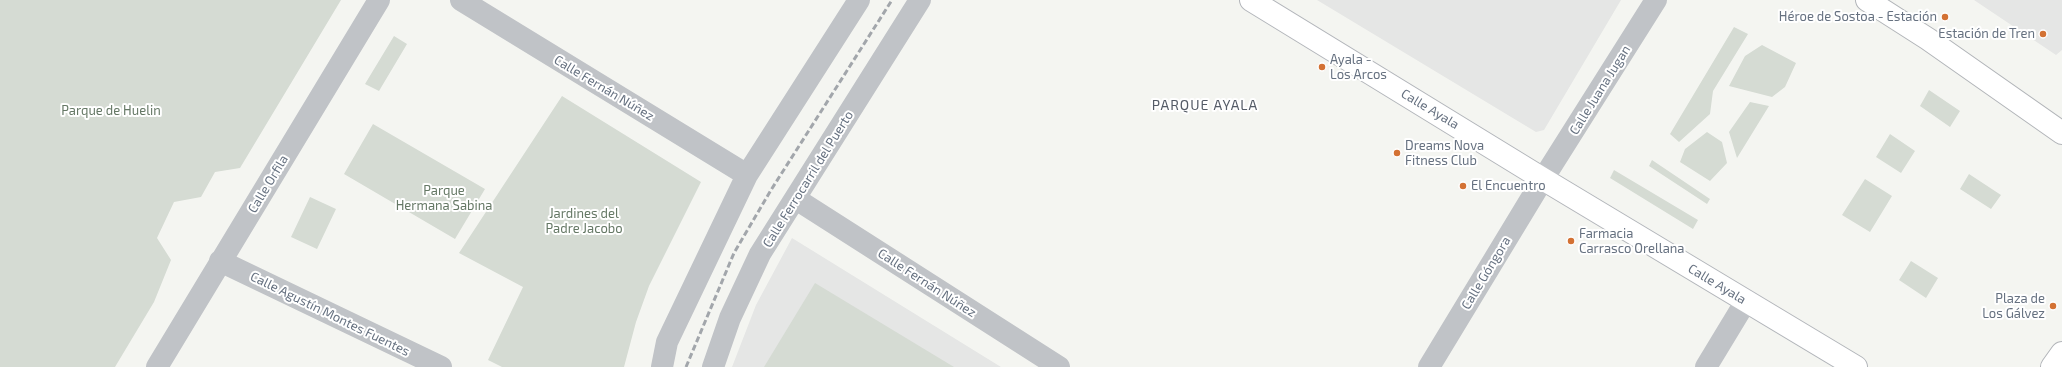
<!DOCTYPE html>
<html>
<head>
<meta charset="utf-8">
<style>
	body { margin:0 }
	canvas { display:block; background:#f4f5f1 }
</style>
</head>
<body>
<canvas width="2062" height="367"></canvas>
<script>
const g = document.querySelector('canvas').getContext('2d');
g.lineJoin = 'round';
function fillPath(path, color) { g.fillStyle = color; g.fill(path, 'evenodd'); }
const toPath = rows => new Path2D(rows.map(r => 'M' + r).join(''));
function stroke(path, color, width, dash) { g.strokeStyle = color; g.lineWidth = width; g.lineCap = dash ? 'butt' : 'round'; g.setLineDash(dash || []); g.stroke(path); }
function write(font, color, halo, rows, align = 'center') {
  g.font = font + ' "Exo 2",sans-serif'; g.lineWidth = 4; g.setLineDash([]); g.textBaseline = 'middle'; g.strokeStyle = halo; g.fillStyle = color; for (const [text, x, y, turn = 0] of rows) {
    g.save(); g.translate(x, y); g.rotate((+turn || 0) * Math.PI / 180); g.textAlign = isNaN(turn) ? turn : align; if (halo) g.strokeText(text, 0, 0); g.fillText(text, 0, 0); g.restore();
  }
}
fillPath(toPath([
	[1317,0,1621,0,1544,130,1536,132],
	[1974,0,2062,0,2062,50,2056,55],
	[792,238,1001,367,732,367,756,305]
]), '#e5e6e5');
fillPath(toPath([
	[0,0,341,0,240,168,215,172,201,197,174,202,157,238,171,260,154,302,115,367,0,367],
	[1734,27,1748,34,1713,91,1710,114,1679,142,1670,134],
	[394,36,407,44,379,91,365,84],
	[1762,45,1796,63,1785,87,1772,97,1729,86,1745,56],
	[1929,90,1960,111,1950,127,1920,106],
	[562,96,701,182,649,286,636,322,624,367,502,367,488,360,523,287,459,253],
	[1750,102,1769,106,1737,158,1729,132],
	[373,124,485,189,455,239,344,174],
	[1707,132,1722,142,1727,163,1710,181,1680,162,1685,149],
	[1890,134,1915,151,1901,173,1876,157],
	[1652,160,1710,199,1707,204,1649,166],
	[1614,170,1698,220,1693,229,1610,178],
	[1969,174,2001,195,1991,209,1960,189],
	[1865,179,1892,196,1870,232,1842,215],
	[310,197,336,209,317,249,291,237],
	[1911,261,1938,278,1926,298,1899,280],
	[815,283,954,367,764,367]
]), '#d5dbd3');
const secondary = toPath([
	[1251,0,1543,179,1856,367]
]);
const primary = toPath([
	[1867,0,1928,39,2062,133],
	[2052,367,2062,353]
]);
stroke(secondary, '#b3b6bb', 24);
stroke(primary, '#b2b5b9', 24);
stroke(toPath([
	[461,0,747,175],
	[796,199,1059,367],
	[220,261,441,367],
	[157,367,379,0],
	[662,367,667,342,747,175,859,0],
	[713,367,730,318,760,254,920,0],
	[1429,367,1543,179,1656,0],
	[1706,367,1746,301]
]), '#c0c3c7', 22);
stroke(secondary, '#fff', 22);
stroke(primary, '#fff', 22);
stroke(toPath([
	[686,367,734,253,771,190,892,0]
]), '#a2a6ab', 3, [6, 3]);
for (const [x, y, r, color] of [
	[1945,17,4,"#d37133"],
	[2043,34,4,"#d37133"],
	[1322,67,4,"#d37133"],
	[1397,153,4,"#d37133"],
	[1463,186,4,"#d37133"],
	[1571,241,4,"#d37133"],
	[2053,306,4,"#d37133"]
]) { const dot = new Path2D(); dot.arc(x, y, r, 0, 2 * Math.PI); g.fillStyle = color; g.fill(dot); stroke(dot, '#fff', 1.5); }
write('13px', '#667180', '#fff', [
	["Héroe de Sostoa - Estación",1937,17,"right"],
	["Estación de Tren",2035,34,"right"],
	["Ayala -",1330,60],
	["Los Arcos",1330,75],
	["Dreams Nova",1405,146],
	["Fitness Club",1405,161],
	["El Encuentro",1471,186],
	["Farmacia",1579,234],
	["Carrasco Orellana",1579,249],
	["Plaza de",2045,299,"right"],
	["Los Gálvez",2045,314,"right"]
], 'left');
write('13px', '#667180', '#fff', [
	["Calle Fernán Núñez",604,88,31],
	["Calle Juana Jugan",1600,90,-58],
	["Calle Ayala",1430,109,31],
	["Calle Ferrocarril del Puerto",808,179,-58],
	["Calle Orfila",268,184,-59],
	["Calle Góngora",1486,273,-59],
	["Calle Fernán Núñez",927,283,33],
	["Calle Ayala",1717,284,31],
	["Calle Agustín Montes Fuentes",330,314,26]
]);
write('13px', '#657865', '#fff', [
	["Parque de Huelin",111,111],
	["Parque",444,191],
	["Hermana Sabina",444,206],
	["Jardines del",584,214],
	["Padre Jacobo",584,229]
]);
g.letterSpacing = '1px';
write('14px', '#545b66', '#fff', [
	["PARQUE AYALA",1205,105]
]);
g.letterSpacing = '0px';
</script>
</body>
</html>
